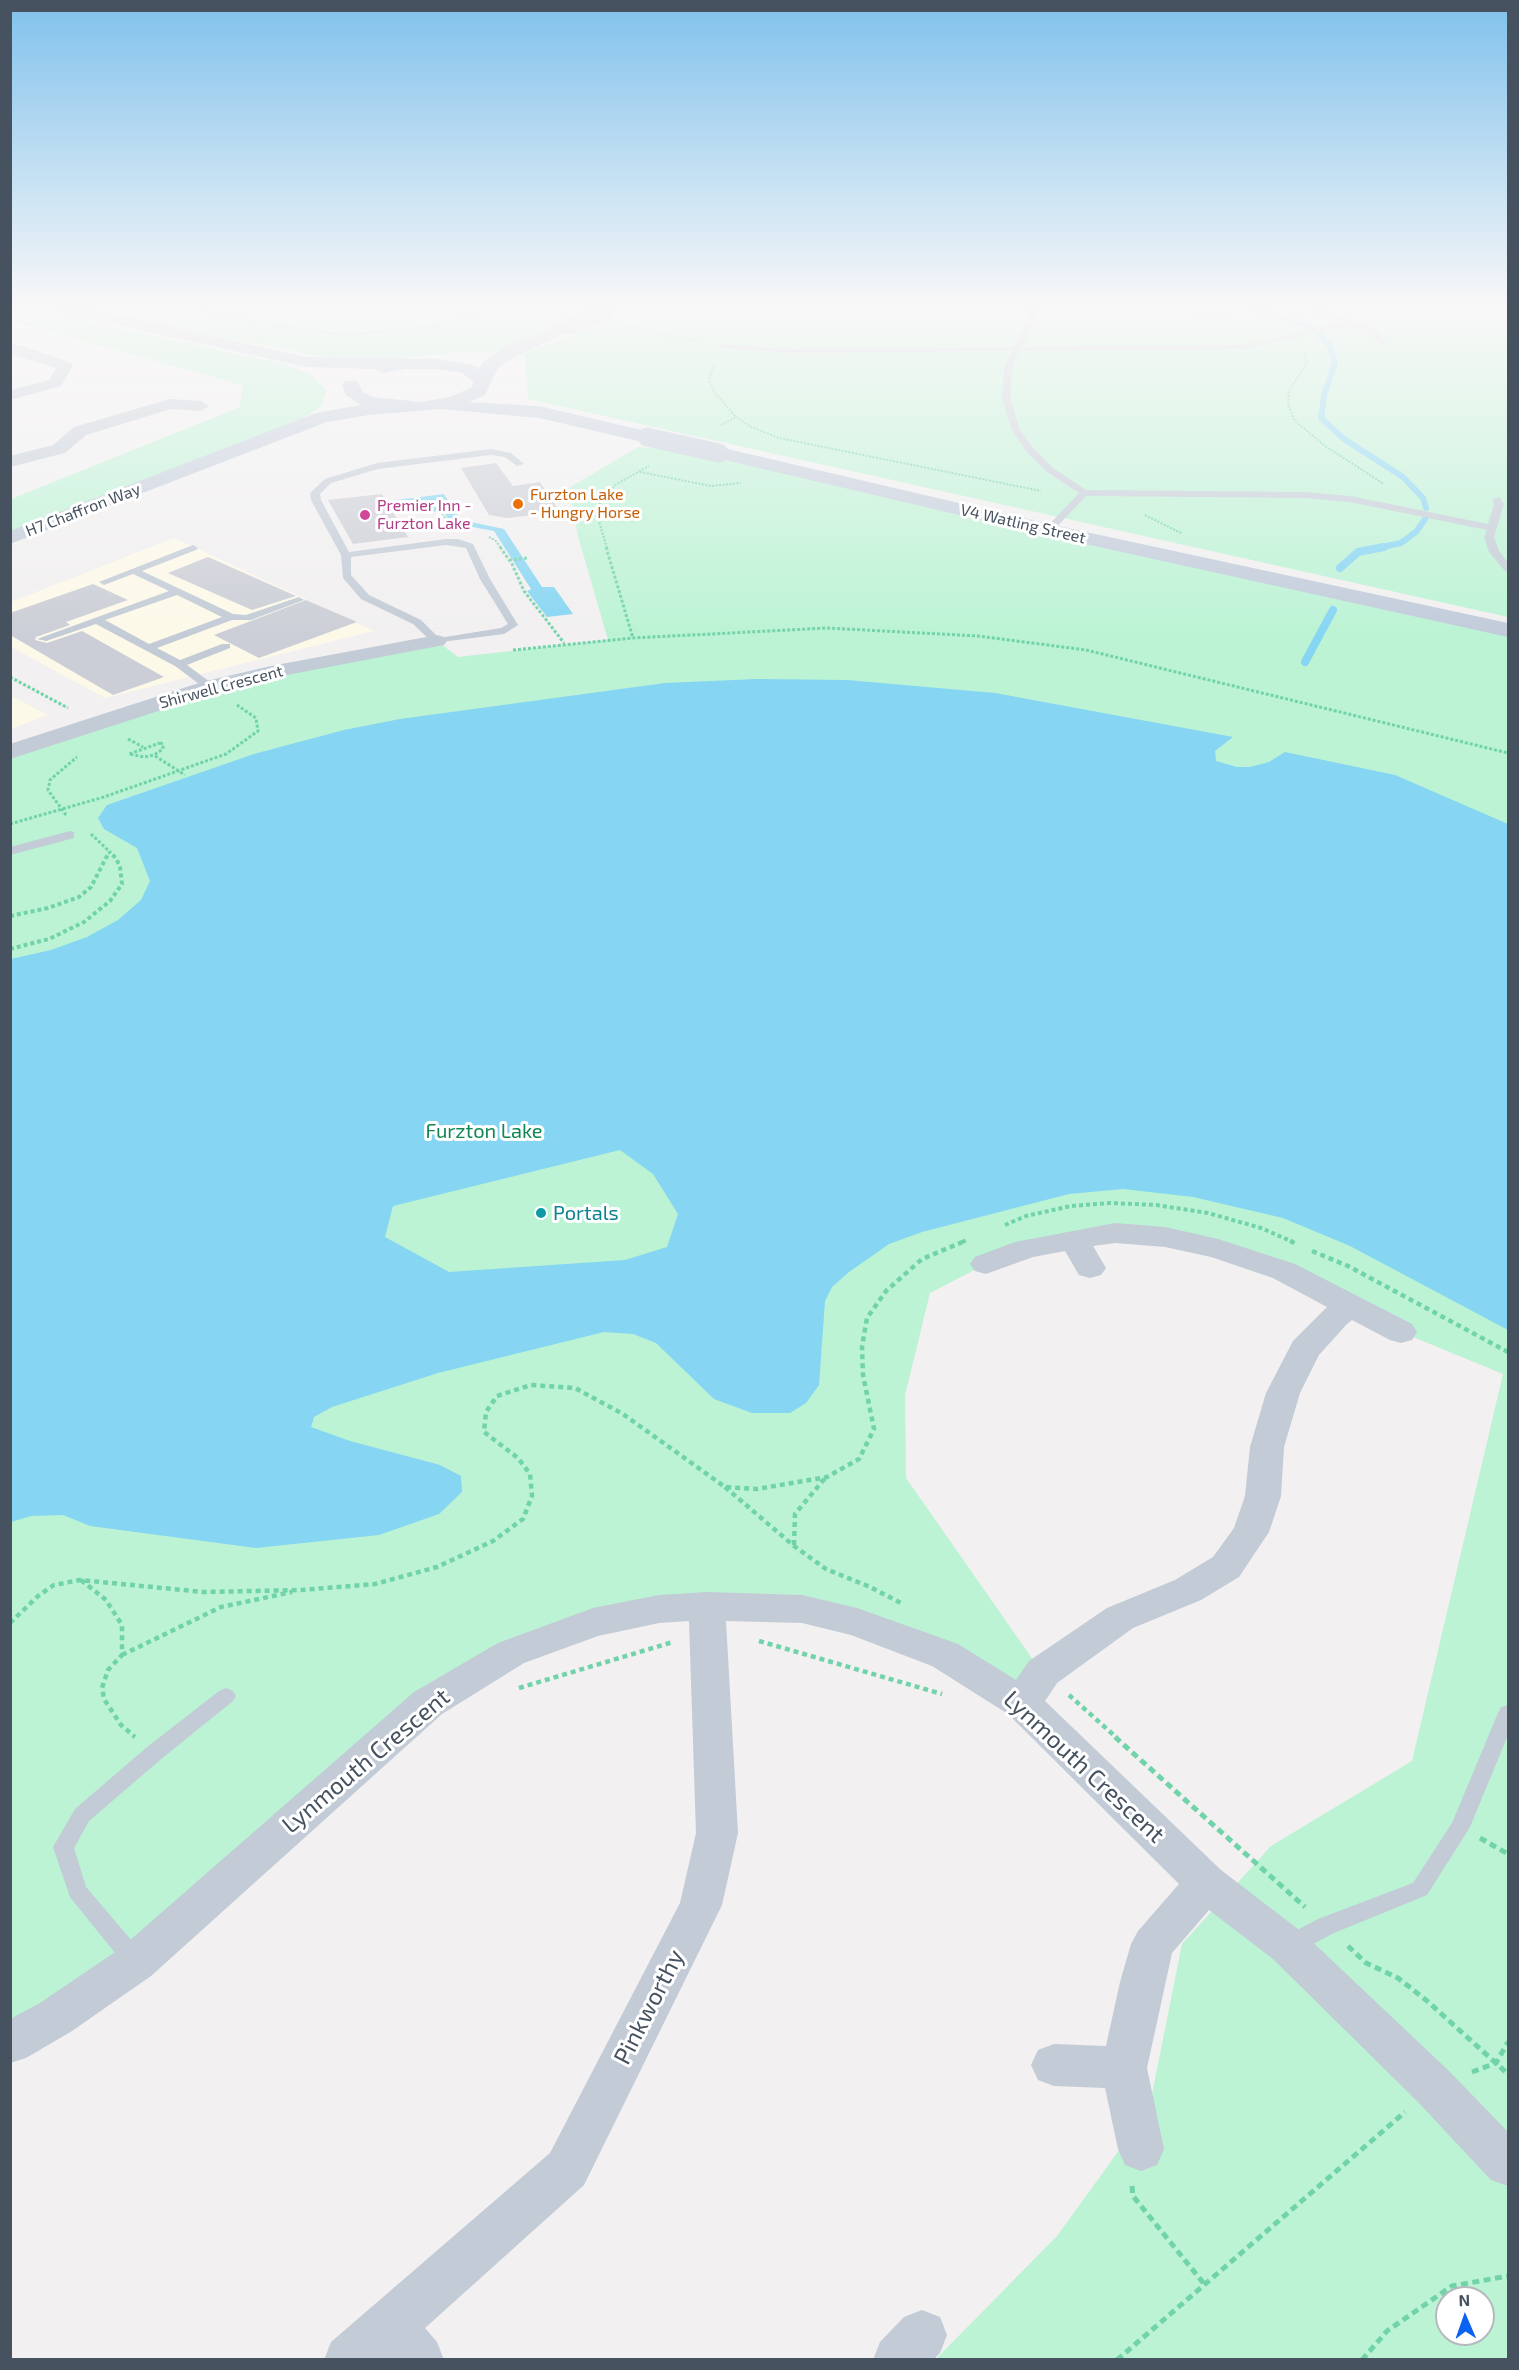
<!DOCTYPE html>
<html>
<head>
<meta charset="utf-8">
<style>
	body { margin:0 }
	#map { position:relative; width:1519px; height:2370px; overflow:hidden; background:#f2f0f0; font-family:"Exo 2",sans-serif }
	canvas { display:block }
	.frame { position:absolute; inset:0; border:12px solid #46525f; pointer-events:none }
	.north { position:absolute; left:1435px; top:2286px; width:60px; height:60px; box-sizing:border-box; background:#fff; border:2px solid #b5babf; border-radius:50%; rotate:358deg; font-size:16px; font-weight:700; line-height:24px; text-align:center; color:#46525f }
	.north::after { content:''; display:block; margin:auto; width:21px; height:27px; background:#0b61f1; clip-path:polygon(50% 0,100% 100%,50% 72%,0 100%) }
</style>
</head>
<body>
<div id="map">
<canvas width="1519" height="2370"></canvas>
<div class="frame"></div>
<div class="north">N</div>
</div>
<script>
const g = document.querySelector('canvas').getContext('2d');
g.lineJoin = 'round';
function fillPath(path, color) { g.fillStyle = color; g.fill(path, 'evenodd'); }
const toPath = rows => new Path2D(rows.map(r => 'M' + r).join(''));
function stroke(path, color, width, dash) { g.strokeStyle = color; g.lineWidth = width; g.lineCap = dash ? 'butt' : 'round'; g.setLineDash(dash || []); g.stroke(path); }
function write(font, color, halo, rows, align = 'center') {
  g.font = font + ' "Exo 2",sans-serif'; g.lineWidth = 6; g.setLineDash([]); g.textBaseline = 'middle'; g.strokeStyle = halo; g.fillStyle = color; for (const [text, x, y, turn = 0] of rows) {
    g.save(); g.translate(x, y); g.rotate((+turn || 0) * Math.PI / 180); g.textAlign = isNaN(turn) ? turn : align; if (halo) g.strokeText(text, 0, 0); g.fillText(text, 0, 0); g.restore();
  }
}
fillPath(toPath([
	[174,538,374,631,105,698,11,647,11,602],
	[11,696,48,715,11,729]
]), '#fdf9e9');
fillPath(toPath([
	[10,308,28,308,284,364,311,374,327,391,320,407,299,421,11,531,11,499,240,407,242,385,11,321],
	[66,308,612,308,508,353,462,352,400,358,341,360],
	[646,308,1508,308,1508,617,528,399,524,353],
	[638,447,719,453,1049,530,1508,630,1508,2359,936,2359,1057,2236,1149,2109,1182,1944,1271,1846,1412,1761,1503,1374,1401,1332,1284,1271,1115,1233,986,1264,930,1293,905,1395,906,1478,1036,1664,1022,1703,906,1640,707,1606,511,1653,11,2043,11,752,210,687,437,641,458,657,608,640,578,536,569,488],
	[1447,2298,1483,2298,1483,2334,1447,2334]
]), '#bbf3d4');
fillPath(toPath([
	[444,494,461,520,504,529,542,587,554,587,573,614,547,617,527,591,531,589,494,531,451,523,443,511,397,514,389,501],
	[757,679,847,680,995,693,1233,737,1215,751,1216,761,1237,767,1250,767,1269,762,1285,752,1395,775,1508,824,1508,1330,1350,1246,1283,1218,1193,1197,1123,1189,1069,1194,922,1232,889,1244,849,1272,832,1287,825,1301,819,1385,806,1403,790,1413,752,1413,714,1399,656,1343,633,1334,604,1332,438,1373,332,1407,314,1417,311,1427,350,1441,440,1465,461,1476,462,1492,439,1514,379,1535,256,1548,90,1526,63,1515,31,1516,11,1522,11,959,51,950,87,937,118,920,141,900,150,881,137,848,104,829,98,818,107,805,254,754,344,730,400,719,665,683],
	[620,1150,653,1174,678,1214,667,1247,625,1260,449,1272,385,1237,393,1206]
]), '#85d5f3');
stroke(toPath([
	[1249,308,1300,323,1317,332,1330,346,1335,363,1324,395,1321,418,1344,439,1403,477,1423,498,1426,508],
	[1377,548,1401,543,1416,532,1425,519]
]), '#85d5f3', 6);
stroke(toPath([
	[1340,568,1358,552,1384,547],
	[1305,662,1333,610]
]), '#85d5f3', 8);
fillPath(toPath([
	[496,463,513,486,540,482,560,512,507,518,489,515,461,468],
	[382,494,408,537,353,544,328,500],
	[208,557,296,596,252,610,168,573],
	[93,584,128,600,66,622,70,625,36,637,35,640,47,643,82,631,164,677,113,695,10,635,10,613],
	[306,600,357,622,259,658,214,635]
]), '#cbced6');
stroke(toPath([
	[193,308,268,325,345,335,439,326,492,308],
	[537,308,548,310],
	[1176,308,1247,325],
	[626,326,701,342],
	[1304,352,1307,363,1289,391,1288,405,1295,421,1325,446,1384,484],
	[714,364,709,379,714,392,736,417,751,427,779,438,1041,491],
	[721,425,736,417],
	[640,472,711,486,741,483],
	[1145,515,1181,533],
	[447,521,442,513,459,511],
	[489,537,496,541,501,548],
	[607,548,597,515,598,506,615,485,649,466]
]), '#71d3a9', 2, [2, 1.5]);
stroke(toPath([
	[500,547,512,564,524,591,564,643],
	[606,547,633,638],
	[509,560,528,558],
	[513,650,633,638,827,628,978,636,1086,650,1508,753],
	[10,677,68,708],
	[128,739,143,747],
	[160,743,163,744,163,749,154,755,144,757,129,754,160,743],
	[155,756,185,775],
	[66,815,48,790,50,780,77,757],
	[10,824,104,797,226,754,258,731,256,718,237,705],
	[91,834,111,853]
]), '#71d3a9', 3, [3, 2]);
stroke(toPath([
	[10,916,48,908,79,897,91,887,109,852],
	[10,949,49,939,84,922,110,901,122,884,120,867,116,858,109,852],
	[1005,1225,1026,1216,1071,1206,1110,1203,1156,1205,1208,1213,1261,1228,1293,1242],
	[962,1242,967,1240]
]), '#71d3a9', 4, [4, 3]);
stroke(toPath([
	[1290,1241,1297,1244],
	[1312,1251,1348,1266,1508,1352],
	[725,1487,794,1546,826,1569,870,1587,903,1604],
	[794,1545,795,1514,826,1477],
	[81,1580,106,1600,122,1625,122,1655,108,1670,102,1688,104,1699,121,1725,135,1737],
	[10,1623,38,1596,54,1585,80,1580,204,1592,301,1590,375,1584,437,1567,493,1541,523,1519,532,1496,530,1474,518,1458,484,1432,486,1412,497,1396,531,1385,575,1388,623,1414,725,1487,757,1489,827,1477,859,1459,874,1429,863,1375,862,1347,867,1318,886,1291,922,1259,965,1241],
	[759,1641,942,1694],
	[122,1655,221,1607,292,1592],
	[519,1688,673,1642],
	[1069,1695,1117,1738]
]), '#71d3a9', 4.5, [5, 4]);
stroke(toPath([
	[1115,1737,1305,1907],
	[1480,1838,1508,1854],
	[1348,1946,1366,1963,1398,1978,1426,2000,1508,2074],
	[1472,2072,1496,2063,1508,2042],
	[1132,2186,1133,2196,1205,2285],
	[1117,2360,1405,2112],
	[1362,2360,1387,2331,1452,2286,1508,2276]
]), '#71d3a9', 5, [7, 4.5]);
fillPath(toPath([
	[1028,308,1036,308,1035,321,1022,347,1243,345,1342,323,1320,316,1309,308,1318,308,1376,330,1387,344,1386,346,1380,346,1370,334,1350,326,1243,349,1019,351,1012,366,1010,399,1020,430,1033,448,1053,468,1086,490,1305,492,1350,496,1488,524,1494,504,1492,499,1500,497,1504,504,1494,537,1499,551,1508,563,1508,572,1505,571,1489,552,1484,537,1487,530,1350,502,1305,498,1086,496,1052,532,1046,532,1046,528,1079,493,1047,472,1027,452,1012,430,1002,399,1004,366,1012,351,790,353,721,348,717,346,721,344,790,349,1014,347,1027,321,1028,308],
	[491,449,511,453,524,464,517,466,505,457,491,455,378,469,331,483,320,494,321,500,349,552,446,539,458,539,473,544,490,579,518,625,504,634,433,643,413,624,361,599,343,578,341,555,311,500,310,493,325,479,377,463,491,449],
	[446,545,466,548,480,579,508,624,501,628,439,638,421,620,369,595,351,575,351,557,446,545],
	[193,545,198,548,196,550,142,571,233,614,246,615,299,597,304,600,251,620,232,620,157,648,180,660,222,644,230,644,230,648,187,665,214,685,214,689,206,689,175,666,96,624,46,641,37,639,169,591,133,574,104,585,99,582,193,545],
	[177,595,222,617,149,644,105,620,177,595],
	[70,831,74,832,74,838,10,855,10,847,70,831],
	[226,1688,233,1691,236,1696,233,1701,160,1760,89,1821,74,1848,86,1887,144,1955,147,1962,144,1969,136,1972,128,1969,70,1897,53,1847,75,1809,146,1748,219,1691,226,1688],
	[1508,1705,1508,1735,1470,1827,1427,1895,1334,1933,1298,1952,1290,1955,1282,1952,1279,1945,1282,1938,1318,1919,1413,1883,1452,1823,1498,1713,1501,1707,1508,1705]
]), '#c2cbd6');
fillPath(toPath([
	[10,344,24,346,71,363,73,366,61,386,10,400,10,390,49,380,56,368,10,354,10,344],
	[170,399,201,401,209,406,201,411,171,409,86,435,65,453,10,467,10,456,53,445,74,427,170,399],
	[437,635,444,637,447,641,444,645,271,678,217,692,10,759,10,744,202,682,271,666,437,635],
	[1115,1223,1165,1227,1218,1239,1295,1264,1412,1324,1417,1332,1412,1340,1401,1343,1390,1340,1352,1320,1346,1325,1319,1355,1300,1393,1284,1447,1281,1496,1269,1532,1239,1577,1201,1600,1133,1628,1057,1683,1045,1701,1221,1870,1303,1933,1450,2072,1508,2132,1508,2186,1491,2180,1418,2102,1273,1959,1209,1910,1172,1953,1147,2068,1164,2149,1157,2165,1141,2171,1125,2165,1118,2149,1105,2088,1054,2086,1038,2080,1031,2065,1038,2050,1054,2044,1106,2046,1120,1982,1131,1944,1138,1931,1179,1884,1008,1714,932,1666,851,1635,802,1623,726,1621,738,1833,722,1905,584,2185,425,2328,437,2342,444,2360,324,2360,331,2342,550,2153,680,1903,696,1833,689,1621,659,1623,598,1636,524,1663,442,1714,151,1976,72,2031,26,2058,10,2063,10,2019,40,2003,121,1948,414,1692,498,1643,593,1608,659,1595,707,1592,802,1595,857,1608,958,1644,1016,1680,1029,1661,1107,1608,1175,1580,1213,1557,1234,1528,1245,1496,1250,1447,1266,1393,1293,1341,1327,1307,1273,1278,1211,1257,1165,1247,1115,1243,1093,1246,1106,1268,1101,1275,1090,1278,1079,1275,1065,1251,1033,1257,986,1274,975,1271,970,1264,975,1257,1015,1242,1115,1223],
	[922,2310,940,2317,947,2335,940,2353,933,2360,873,2360,880,2342,904,2317,922,2310]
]), '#c2cbd6');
fillPath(toPath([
	[54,308,85,308,306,357,438,359,473,365,479,369,484,361,502,349,570,320,578,325,576,329,514,357,498,368,485,395,469,402,539,406,654,433,656,437,654,441,647,443,539,418,441,409,369,415,327,422,10,544,10,531,316,413,361,405,346,395,342,385,345,381,357,381,363,392,373,397,421,402,449,397,471,388,474,382,462,373,438,369,406,369,383,373,375,369,306,367,62,313,54,308],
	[719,447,1049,524,1508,623,1508,637,1049,536,712,457,709,453,712,449,719,447]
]), '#c1cbda');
stroke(toPath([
	[570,325,606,311],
	[647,437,719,453]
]), '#c1cbda', 19);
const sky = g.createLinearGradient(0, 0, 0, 640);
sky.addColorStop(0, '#80c1ec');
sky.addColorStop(0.48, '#f9f8f8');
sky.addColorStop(1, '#f9f8f800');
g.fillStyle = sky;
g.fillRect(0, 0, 1519, 640);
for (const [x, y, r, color] of [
	[518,504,6,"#e8710a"],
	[365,515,6,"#d1479c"],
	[541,1213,6,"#0f9aa8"]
]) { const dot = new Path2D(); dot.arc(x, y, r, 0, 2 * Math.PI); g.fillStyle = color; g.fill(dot); stroke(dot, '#fff', 2); }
write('16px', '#c56008', '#fff', [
	["Furzton Lake",530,495],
	["- Hungry Horse",530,513]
], 'left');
write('16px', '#b23c85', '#fff', [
	["Premier Inn -",377,506],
	["Furzton Lake",377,524]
], 'left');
write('16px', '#46525f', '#fff', [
	["H7 Chaffron Way",83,510,-21],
	["V4 Watling Street",1023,524,13],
	["Shirwell Crescent",221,687,-15]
]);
write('20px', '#108753', '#fff', [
	["Furzton Lake",484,1131]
]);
write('20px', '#0d838f', '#fff', [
	["Portals",553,1213]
], 'left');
write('24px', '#46525f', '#fff', [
	["Lynmouth Crescent",366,1761,-40],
	["Lynmouth Crescent",1084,1767,43],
	["Pinkworthy",649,2007,-63]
]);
</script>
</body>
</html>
